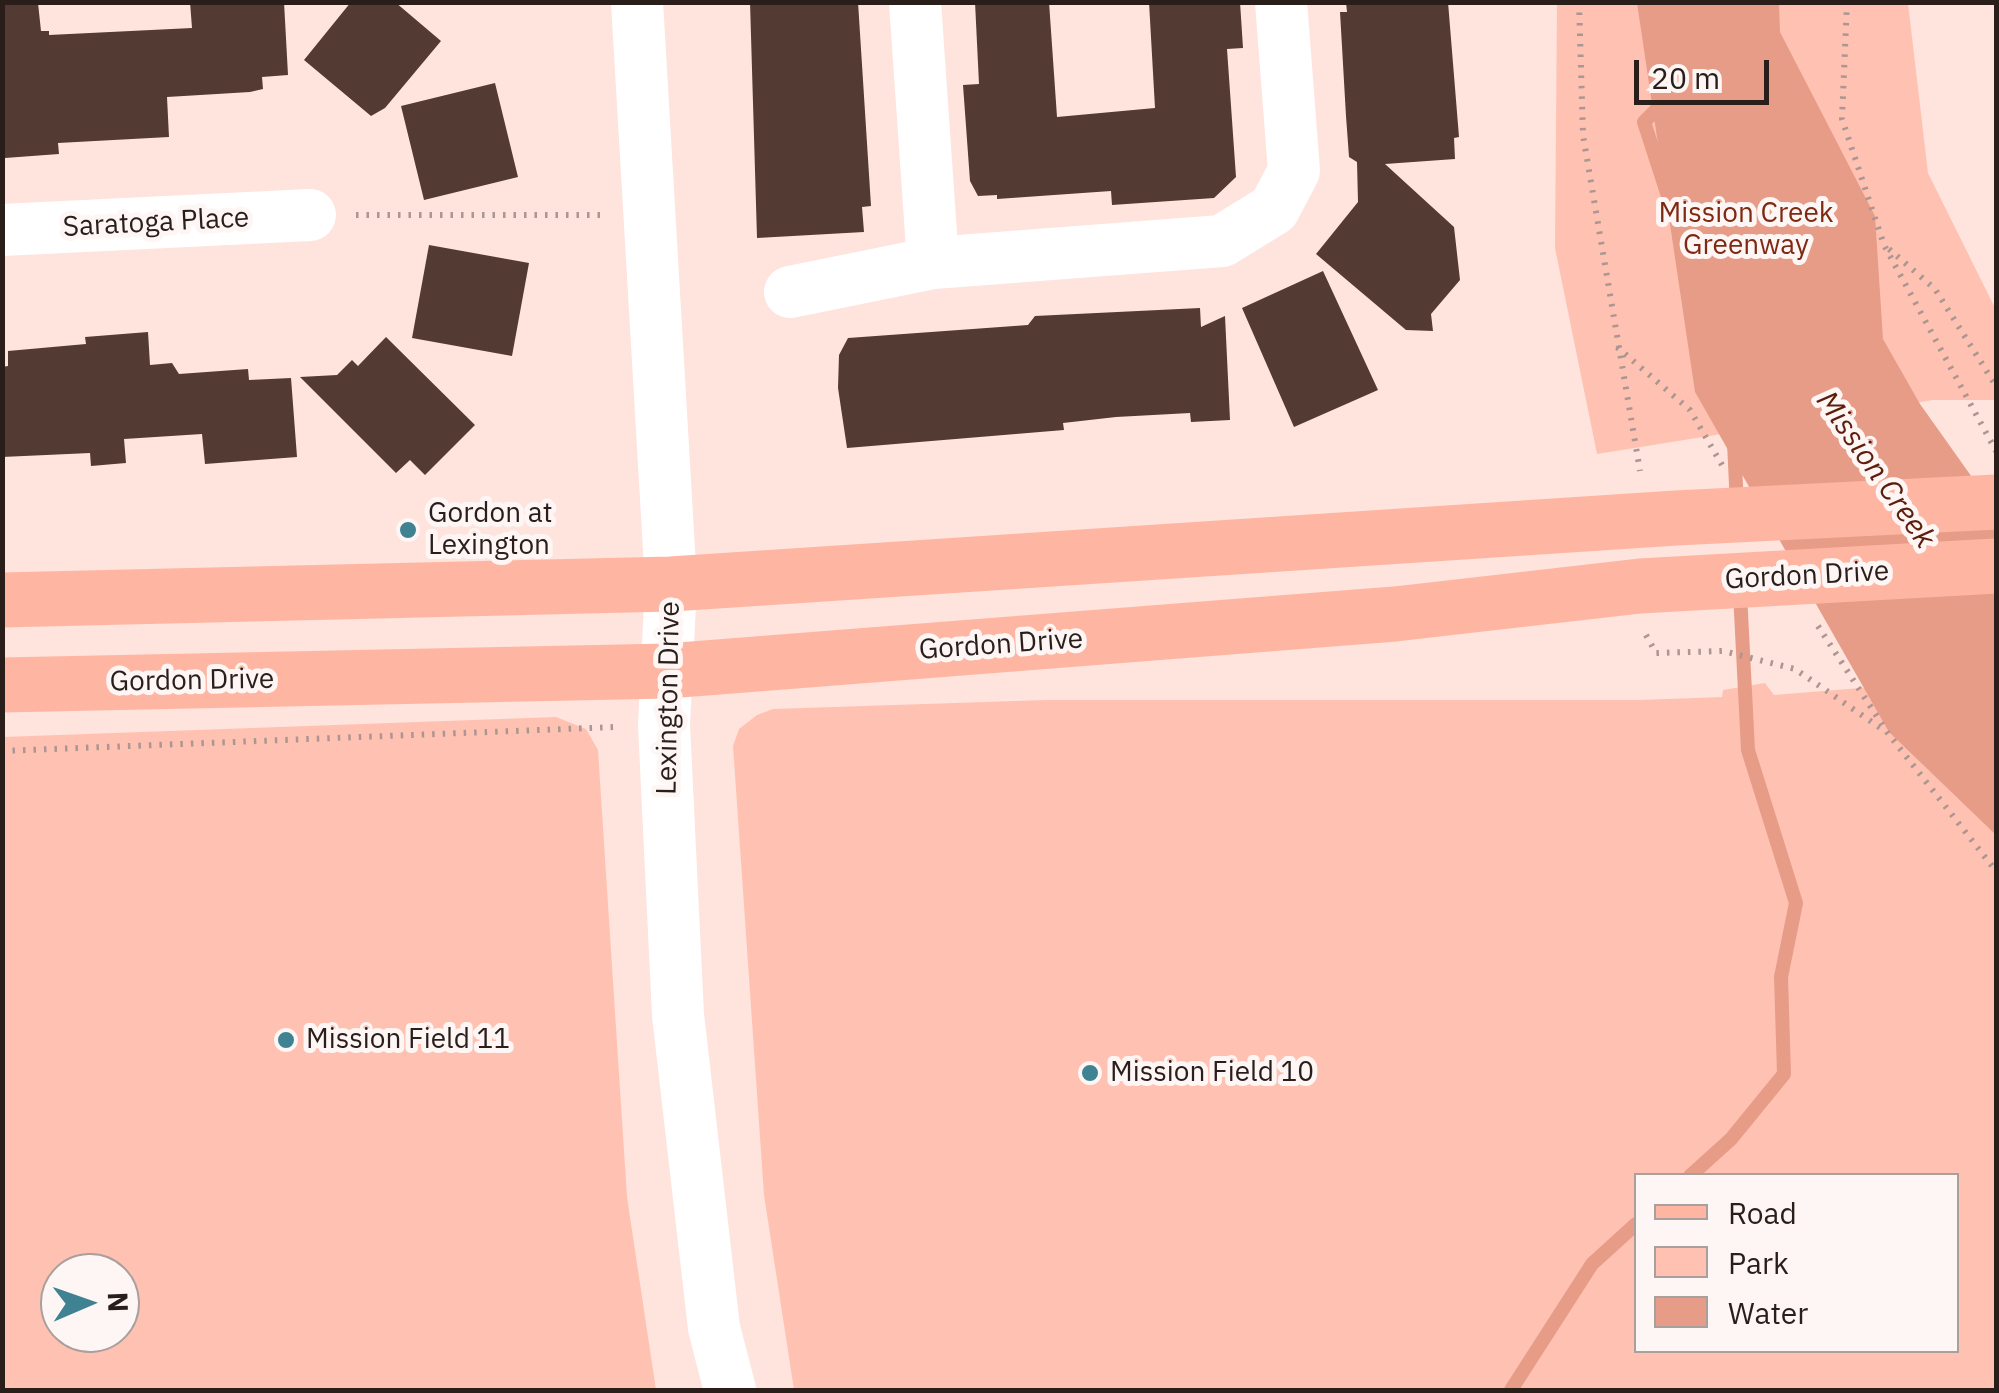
<!DOCTYPE html>
<html>
<head>
<meta charset="utf-8">
<style>
	body { margin:0 }
	#map { position:relative; width:1999px; height:1393px; overflow:hidden; background:#fee4dd; font-family:"IBM Plex Sans",sans-serif }
	canvas { display:block }
	.frame { position:absolute; inset:0; border:5px solid #2a1e1b; pointer-events:none }
	.legend { position:absolute; left:1634px; top:1173px; width:325px; height:180px; box-sizing:border-box; background:#fdf6f4; border:2px solid #a9a09d; margin:0; padding:12px 18px; list-style:none; font-size:30px; color:#2a1e1b }
	.legend li { display:flex; align-items:center; gap:20px; height:50px }
	.legend b { width:50px; border:2px solid #a9a09d }
	.north { position:absolute; left:40px; top:1253px; width:100px; height:100px; box-sizing:border-box; background:#fdf6f4; border:2px solid #a9a09d; border-radius:50%; rotate:88deg; font-size:28px; font-weight:700; line-height:40px; text-align:center; color:#2a1e1b }
	.north::after { content:''; display:block; margin:auto; width:35px; height:45px; background:#3f8292; clip-path:polygon(50% 0,100% 100%,50% 72%,0 100%) }
	.scale { position:absolute; left:1634px; top:60px; width:135px; height:45px; box-sizing:border-box; border:5px solid #2a1e1b; border-top:0; padding-left:12px; font-size:30px; line-height:35px; white-space:nowrap; color:#2a1e1b; -webkit-text-stroke:8px #fdf6f4; paint-order:stroke }
</style>
</head>
<body>
<div id="map">
<canvas width="1999" height="1393"></canvas>
<div class="frame"></div>
<ul class="legend">
<li><b style="height:12px;background:#feb6a3"></b>Road</li>
<li><b style="height:28px;background:#ffc2b2"></b>Park</li>
<li><b style="height:28px;background:#e79c88"></b>Water</li>
</ul>
<div class="north">N</div>
<div class="scale">20 m</div>
</div>
<script>
const g = document.querySelector('canvas').getContext('2d');
g.lineJoin = 'round';
function fillPath(path, color) { g.fillStyle = color; g.fill(path, 'evenodd'); }
const toPath = rows => new Path2D(rows.map(r => 'M' + r).join(''));
function stroke(path, color, width, dash) { g.strokeStyle = color; g.lineWidth = width; g.lineCap = dash ? 'butt' : 'round'; g.setLineDash(dash || []); g.stroke(path); }
function write(font, color, halo, rows, align = 'center') {
  g.font = font + ' "IBM Plex Sans",sans-serif'; g.lineWidth = 10; g.setLineDash([]); g.textBaseline = 'middle'; g.strokeStyle = halo; g.fillStyle = color; for (const [text, x, y, turn = 0] of rows) {
    g.save(); g.translate(x, y); g.rotate((+turn || 0) * Math.PI / 180); g.textAlign = isNaN(turn) ? turn : align; if (halo) g.strokeText(text, 0, 0); g.fillText(text, 0, 0); g.restore();
  }
}
fillPath(toPath([
	[1557,3,1908,3,1928,173,1996,310,1996,400,1933,400,1597,454,1555,248],
	[1996,677,1996,1390,794,1390,764,1195,733,746,739,729,757,715,773,709,1046,700,1639,700,1722,697,1723,690,1765,683,1774,695],
	[1636,1176,1956,1176,1956,1350,1636,1350],
	[556,717,586,729,598,750,627,1197,656,1390,3,1390,3,737],
	[120,1273,120,1333,60,1333,60,1273]
]), '#ffc2b2');
fillPath(toPath([
	[1637,3,1779,3,1780,32,1875,216,1883,339,1920,404,1996,511,1996,835,1889,732,1695,392]
]), '#e79c88');
stroke(toPath([
	[1666,100,1644,122,1668,196],
	[1734,443,1737,506],
	[1690,1176,1731,1139,1784,1074,1781,977,1796,903,1748,750,1740,593],
	[1511,1390,1592,1264,1636,1224]
]), '#e79c88', 14);
fillPath(toPath([
	[190,2,284,2,288,75,262,77,263,89,250,92,167,97,169,137,58,143,59,154,5,158,2,5,38,3,41,31,49,31,49,35,192,28],
	[351,2,395,2,441,41,385,108,371,116,304,60],
	[750,2,858,2,871,206,862,207,864,232,757,238],
	[975,2,1049,2,1057,117,1155,108,1149,2,1240,2,1243,48,1227,49,1236,177,1214,198,1112,205,1111,191,997,199,997,195,978,196,970,181,963,85,979,84],
	[1346,2,1448,2,1459,137,1454,138,1455,159,1385,164,1454,227,1460,280,1431,314,1433,331,1406,330,1316,254,1358,202,1357,162,1349,157,1346,116,1340,12,1347,12],
	[495,83,518,177,424,200,401,106],
	[429,245,529,263,512,356,412,338],
	[1323,271,1378,390,1294,427,1242,308],
	[1200,308,1201,327,1225,316,1230,420,1191,422,1190,413,1116,417,1063,423,1064,430,847,448,838,388,839,355,848,338,1028,325,1035,316],
	[148,332,150,365,172,363,179,374,248,369,249,380,291,378,297,457,205,464,202,434,124,439,126,463,91,466,90,453,2,457,2,367,8,366,8,351,86,344,85,337],
	[386,337,475,425,425,475,410,460,396,473,300,377,337,375,352,360,358,366]
]), '#533a33');
stroke(toPath([
	[1579,2,1583,135,1640,471],
	[1847,2,1842,119,1884,245,1996,451],
	[356,215,603,215],
	[1889,249,1935,289,1996,386],
	[1617,347,1690,410,1722,465],
	[1818,626,1887,732,1996,871],
	[1646,635,1656,653,1723,651,1795,669,1882,729],
	[2,751,616,727]
]), '#ab9691', 6, [2.5, 8]);
stroke(toPath([
	[637,2,671,584,664,725,678,1015,714,1328,730,1390],
	[915,2,933,263],
	[2,230,310,215],
	[790,292,933,263,1222,241,1274,209,1294,171,1281,2]
]), '#fff', 52);
stroke(toPath([
	[2,600,671,584,1676,518,1996,502],
	[2,685,667,671,1395,614,1640,586,1996,566]
]), '#feb6a3', 55);
for (const [x, y, r, color] of [
	[408,530,10,"#3f8292"],
	[286,1040,10,"#3f8292"],
	[1090,1073,10,"#3f8292"]
]) { const dot = new Path2D(); dot.arc(x, y, r, 0, 2 * Math.PI); g.fillStyle = color; g.fill(dot); stroke(dot, '#fdf6f4', 4); }
write('28px', '#802912', '#fdf6f4', [
	["Mission Creek",1746,214],
	["Greenway",1746,246]
]);
write('28px', '#2a1e1b', '#fdf6f4', [
	["Saratoga Place",156,223,-3],
	["Gordon Drive",1807,576,-3],
	["Gordon Drive",1001,645,-4],
	["Gordon Drive",192,681,-1],
	["Lexington Drive",669,698,-89]
]);
write('28px', '#2a1e1b', '#fdf6f4', [
	["Gordon at",428,514],
	["Lexington",428,546],
	["Mission Field 11",306,1040],
	["Mission Field 10",1110,1073]
], 'left');
write('italic 30px', '#5e1c0b', '#fdf6f4', [
	["Mission Creek",1875,470,55]
]);
</script>
</body>
</html>
